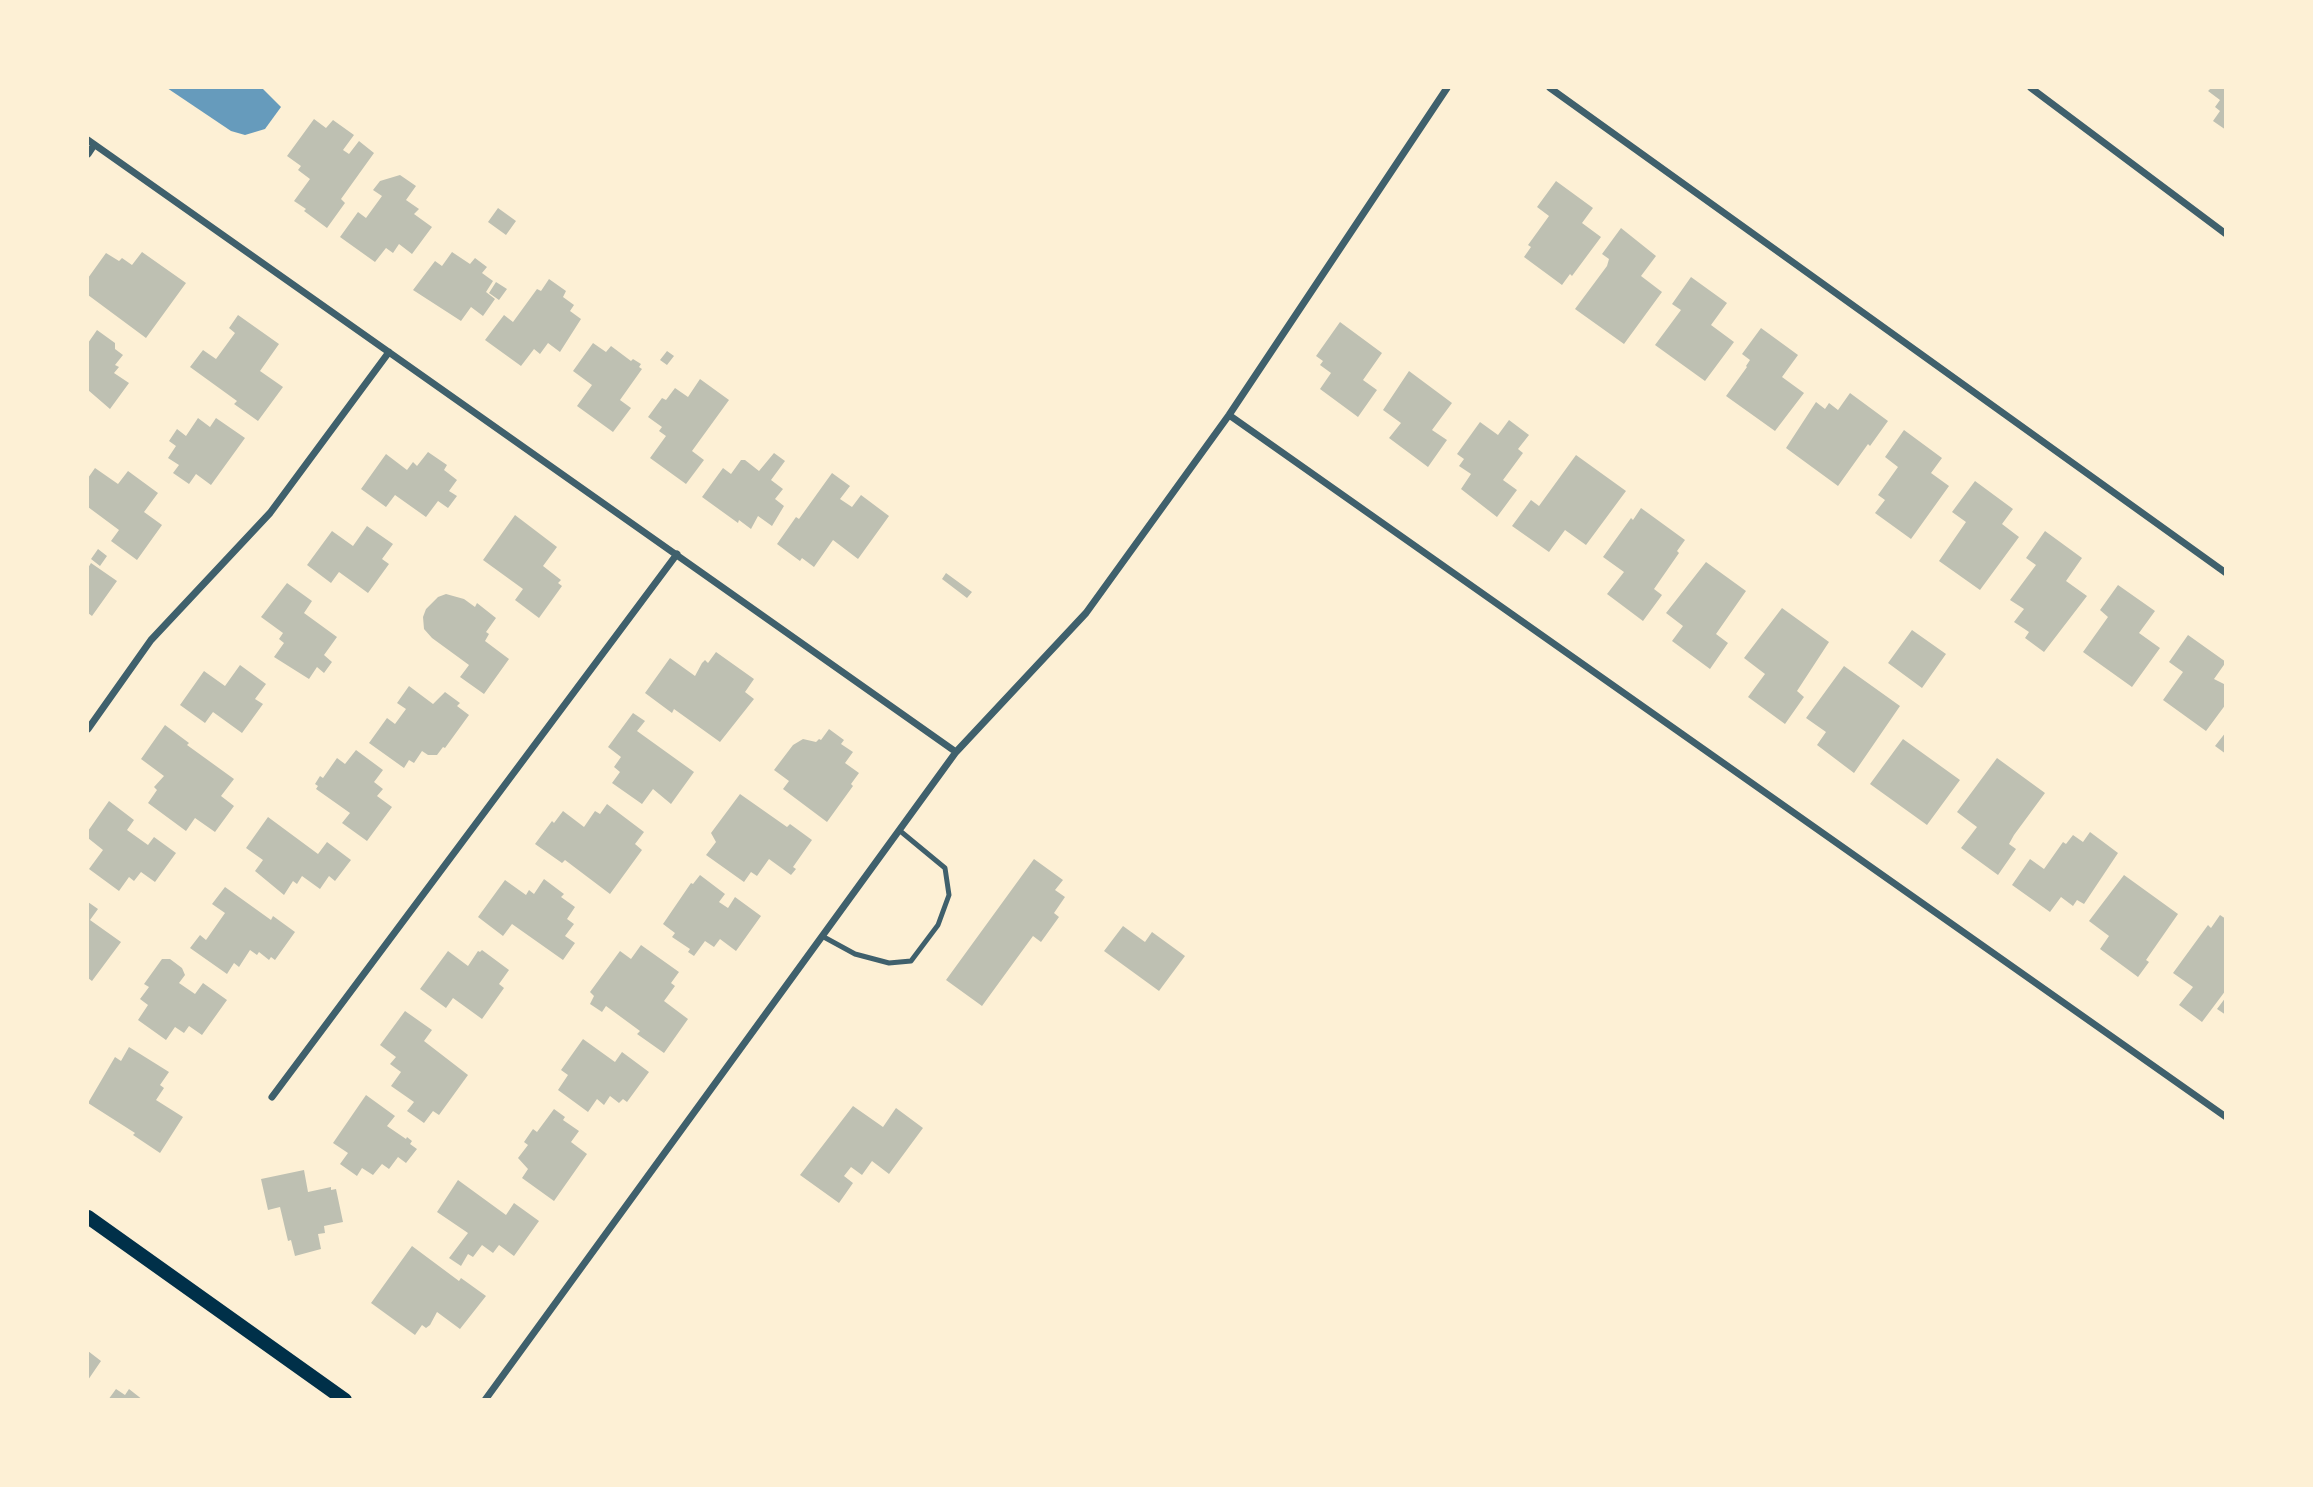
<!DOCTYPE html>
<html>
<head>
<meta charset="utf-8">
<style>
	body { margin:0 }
	#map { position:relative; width:2313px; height:1487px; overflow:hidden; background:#fdf0d5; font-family:"Asap Condensed",sans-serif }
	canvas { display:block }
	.frame { position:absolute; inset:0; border:89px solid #fdf0d5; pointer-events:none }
</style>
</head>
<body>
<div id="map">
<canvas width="2313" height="1487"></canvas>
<div class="frame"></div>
</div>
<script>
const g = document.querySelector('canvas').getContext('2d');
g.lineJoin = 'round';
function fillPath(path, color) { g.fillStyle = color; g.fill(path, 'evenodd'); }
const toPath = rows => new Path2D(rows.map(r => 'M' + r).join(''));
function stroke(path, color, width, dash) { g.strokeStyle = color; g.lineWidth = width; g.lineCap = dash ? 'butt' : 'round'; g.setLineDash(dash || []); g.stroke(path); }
fillPath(toPath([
	[167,88,262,88,281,107,265,129,245,135,231,131]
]), '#669bbc');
fillPath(toPath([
	[2211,88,2226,88,2226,130,2213,121,2220,111,2215,107,2220,100,2208,91],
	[314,119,326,128,333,120,354,135,343,150,349,154,359,141,374,153,341,199,345,203,327,228,304,211,306,209,294,201,310,179,298,170,301,166,287,156],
	[400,175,416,186,406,200,419,209,414,214,432,227,412,254,399,244,393,253,386,248,375,262,340,237,358,212,366,218,382,196,373,190,380,181],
	[1556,181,1593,208,1582,223,1601,237,1572,276,1570,274,1562,285,1524,257,1531,247,1528,245,1549,216,1537,207],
	[498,208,516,221,506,235,488,222],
	[1621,228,1656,256,1641,276,1662,292,1624,344,1575,309,1607,266,1609,259,1602,254],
	[142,252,186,283,146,338,88,295,88,278,106,253,119,261,122,258,132,265],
	[452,252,470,264,475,258,487,267,482,273,493,281,486,292,495,299,483,316,471,307,461,321,413,290,435,261,442,266],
	[1691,277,1727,303,1711,325,1734,342,1705,381,1655,345,1681,310,1672,304],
	[549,279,566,291,563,297,574,305,570,311,581,319,560,352,548,343,540,354,534,349,521,366,485,340,504,315,513,322,537,289,541,291],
	[496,282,507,289,499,300,489,293],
	[238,315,279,344,260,371,283,387,258,421,234,404,237,401,190,367,203,350,216,359,235,333,229,328],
	[1340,322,1382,353,1363,380,1377,390,1358,417,1320,389,1331,373,1320,365,1323,361,1316,356],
	[1761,328,1798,355,1782,377,1804,393,1775,431,1726,396,1747,367,1746,366,1750,360,1742,354],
	[97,330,115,343,115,349,123,355,115,365,119,367,114,373,129,383,110,409,88,390,88,343],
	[593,343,606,352,611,346,631,361,633,359,641,364,639,367,642,369,620,400,631,408,613,432,577,406,592,385,573,371],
	[667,351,674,356,667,365,660,360],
	[1409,371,1452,403,1432,430,1447,440,1428,467,1389,438,1401,423,1383,410],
	[700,379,729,400,692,451,704,460,686,484,650,458,666,436,659,431,662,427,648,417,662,398,666,400,675,388,688,397],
	[1850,393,1888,421,1870,446,1868,444,1838,486,1786,448,1816,402,1825,409,1829,403,1838,410],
	[198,418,210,427,216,418,245,438,211,485,196,474,189,484,173,473,179,465,168,458,176,446,169,441,177,429,186,436],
	[1509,420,1529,435,1518,449,1523,453,1503,480,1517,490,1497,517,1461,489,1471,474,1459,466,1464,459,1457,454,1480,422,1498,435],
	[1904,430,1942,458,1931,473,1949,486,1911,539,1875,513,1885,500,1878,495,1898,467,1885,457],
	[428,452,447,465,444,470,457,480,449,491,457,496,448,508,438,501,426,517,395,495,386,507,361,489,386,454,407,470,413,462,417,466],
	[774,453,785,461,771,480,783,489,775,499,784,506,772,526,758,516,751,529,739,520,738,523,702,497,723,468,731,474,741,460,745,460,759,471],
	[1576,455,1626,491,1586,545,1565,530,1549,552,1512,526,1531,500,1539,506],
	[95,468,118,484,128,471,158,493,144,512,162,525,137,560,111,541,119,530,88,507,88,478],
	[832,473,850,486,840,499,852,507,861,495,889,516,858,559,833,540,814,567,802,558,800,561,777,544,796,517,799,519],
	[1975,481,2013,509,2002,524,2019,537,1980,590,1939,561,1966,522,1952,512],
	[1641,508,1685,540,1677,551,1679,553,1654,589,1662,595,1643,621,1607,594,1624,572,1603,557,1631,518,1633,520],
	[515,515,557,547,543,566,561,580,558,583,562,586,539,618,515,600,523,589,483,560],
	[367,526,393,544,382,559,389,564,368,593,339,572,331,583,307,565,332,531,353,546],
	[2045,531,2082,558,2066,581,2087,596,2044,652,2025,638,2029,632,2014,622,2024,609,2010,600,2036,565,2026,558],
	[98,549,107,556,100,566,91,559],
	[1706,562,1746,591,1716,634,1728,643,1710,669,1672,641,1683,626,1666,613],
	[91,563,117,581,92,616,88,613,88,568],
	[946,573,972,592,967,598,942,579],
	[287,583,312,601,304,613,337,637,324,655,332,662,324,673,317,667,309,679,274,657,284,643,279,639,283,633,261,617],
	[2118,585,2155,611,2139,633,2160,648,2132,687,2083,652,2108,617,2100,610],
	[446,594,464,599,475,607,477,603,496,618,486,632,489,634,485,641,509,659,484,694,460,677,469,665,432,638,424,629,423,617,426,609,438,597],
	[1782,608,1829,642,1797,691,1804,697,1785,724,1748,697,1765,674,1744,658],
	[1912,630,1946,654,1922,688,1888,663],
	[2188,635,2226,662,2214,679,2226,685,2226,704,2206,731,2163,700,2183,672,2169,662],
	[716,652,754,679,745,692,754,699,720,742,674,709,672,713,645,693,670,658,695,676,702,663,705,660,708,663],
	[240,665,266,684,255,699,263,704,242,733,213,712,205,723,180,705,204,671,225,686],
	[1844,666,1900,706,1854,773,1817,745,1826,732,1806,718],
	[409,686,433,704,445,692,460,703,457,706,469,715,445,748,443,747,437,755,428,755,422,751,414,763,409,760,404,768,369,743,387,718,395,724,406,709,397,703],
	[633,713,645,721,637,731,694,772,671,804,653,789,642,804,612,783,620,772,614,767,621,757,608,747],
	[165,725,189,743,187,745,234,779,221,796,234,806,215,832,195,818,186,831,148,803,157,790,154,787,164,776,141,759],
	[829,729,844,740,841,744,853,752,845,763,859,773,851,784,853,786,827,822,783,789,789,781,774,770,793,745,803,739,816,742,819,739,821,740],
	[2226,732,2226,754,2215,746],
	[1903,739,1960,780,1927,825,1870,784],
	[356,750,383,770,374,782,383,789,377,796,392,807,367,841,342,823,350,813,316,789,318,786,315,784,320,776,323,778,337,758,345,764],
	[1997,758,2045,793,2014,835,2009,844,2016,849,1998,875,1961,848,1977,827,1957,812],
	[740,794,787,827,790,824,812,840,793,867,796,869,791,875,769,859,757,876,751,872,744,882,706,855,716,842,711,833],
	[109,801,134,820,127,830,148,845,154,837,176,853,155,882,141,872,134,881,129,877,119,891,89,869,103,850,88,838,88,831],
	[607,804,644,832,635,844,642,850,610,894,565,860,562,863,535,844,552,821,554,823,563,811,584,827,595,811,600,814],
	[268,817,318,854,327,842,351,860,335,881,329,876,320,889,302,876,297,884,293,881,284,895,255,871,263,860,246,848],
	[2090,832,2118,853,2084,904,2077,900,2073,906,2061,897,2050,912,2012,885,2030,859,2044,869,2063,842,2066,844,2073,835,2083,842],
	[1034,859,1063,880,1055,890,1065,897,1054,913,1059,917,1041,942,1033,936,982,1006,946,980],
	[700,875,725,894,719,902,728,908,735,897,761,916,736,951,720,939,714,947,705,941,694,956,688,952,690,949,672,937,675,933,663,924,691,883,693,884],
	[2124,875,2178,914,2146,960,2149,962,2138,977,2100,949,2109,936,2089,921],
	[544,879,564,894,561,897,575,907,567,919,574,924,565,936,575,943,563,960,512,924,503,936,478,917,505,880,526,895,529,890,534,894],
	[225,887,271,920,273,916,295,932,275,960,271,957,269,960,259,952,257,955,250,950,239,967,234,963,227,974,190,948,200,935,206,940,225,913,212,904],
	[88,902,98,909,90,920,121,942,92,981,88,978],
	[2220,915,2226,919,2226,990,2202,1022,2179,1005,2193,987,2173,973,2208,925,2211,928],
	[1123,926,1145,942,1152,932,1185,956,1159,991,1104,951],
	[641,945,679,972,671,983,675,986,664,1001,688,1019,664,1053,637,1034,640,1031,606,1006,602,1012,590,1004,594,996,590,992,620,951,631,959],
	[482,950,509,970,499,984,504,988,482,1019,453,998,446,1008,420,989,448,951,468,966,478,951,480,952],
	[162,959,170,959,182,968,185,975,179,983,195,994,203,983,227,1000,202,1035,189,1026,184,1033,175,1027,166,1040,138,1020,148,1005,140,999,149,987,144,984],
	[2226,997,2226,1015,2217,1009],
	[405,1011,432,1030,424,1041,468,1075,439,1115,433,1111,424,1123,407,1111,414,1102,391,1086,401,1072,390,1064,396,1057,380,1045],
	[583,1039,615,1062,622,1052,649,1072,627,1102,623,1099,619,1103,610,1096,604,1105,597,1099,588,1112,558,1090,568,1075,561,1070],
	[129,1047,169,1072,160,1085,164,1088,156,1100,183,1117,160,1153,133,1135,135,1133,88,1103,115,1057,121,1061],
	[366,1095,395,1116,387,1126,406,1139,407,1137,412,1141,410,1144,417,1149,406,1163,398,1157,389,1169,382,1164,373,1175,362,1168,357,1176,340,1164,348,1153,333,1143],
	[853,1106,883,1127,896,1108,923,1128,889,1174,872,1161,862,1175,851,1167,844,1176,853,1183,839,1203,800,1175],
	[554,1109,565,1117,563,1120,579,1131,571,1142,587,1154,554,1201,522,1178,528,1169,518,1158,528,1145,524,1142,533,1129,537,1132],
	[304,1170,308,1192,331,1187,331,1190,336,1189,343,1222,324,1226,325,1233,318,1234,321,1249,295,1256,291,1240,288,1241,280,1207,268,1210,261,1179],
	[458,1180,506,1215,514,1203,539,1221,514,1256,499,1245,493,1253,482,1245,473,1257,468,1254,461,1266,449,1258,468,1233,437,1212],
	[412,1246,459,1281,461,1278,486,1296,460,1329,437,1312,430,1325,426,1328,422,1325,415,1335,371,1303],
	[88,1351,101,1361,88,1380],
	[116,1389,125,1395,129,1389,143,1400,108,1400]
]), '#bec0b2');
stroke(toPath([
	[822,936,855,954,889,963,911,961,938,925,949,895,945,868,899,830]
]), '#3f606c', 5);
stroke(toPath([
	[1550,88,2226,573],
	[2031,88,2226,234],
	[88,140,956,752],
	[88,154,94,145],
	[1229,415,2226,1117],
	[88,729,151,640,270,513,389,352],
	[272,1097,677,554],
	[485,1400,956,752,1086,613,1229,415,1447,88]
]), '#3f606c', 7);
stroke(toPath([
	[88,1217,345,1400]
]), '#003049', 14);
</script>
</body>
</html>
